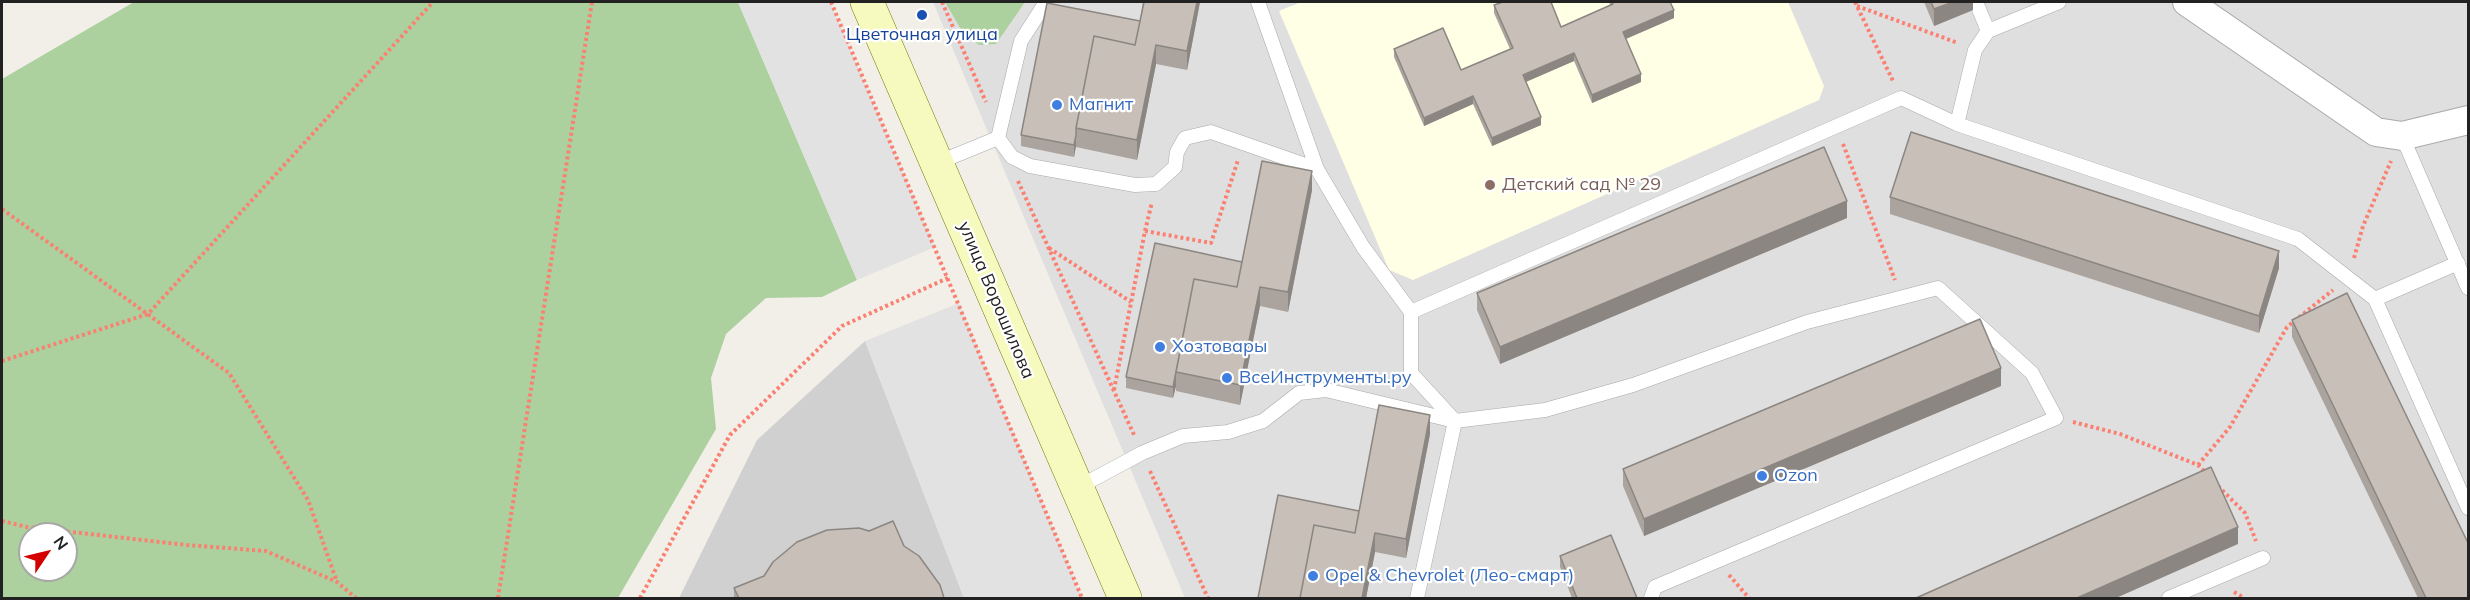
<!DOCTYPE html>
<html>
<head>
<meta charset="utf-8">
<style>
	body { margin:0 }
	#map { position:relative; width:2470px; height:600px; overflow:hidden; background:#f2efe9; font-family:Mulish,sans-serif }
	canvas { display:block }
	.frame { position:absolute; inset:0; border:3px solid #222; pointer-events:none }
	.north { position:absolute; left:18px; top:522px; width:60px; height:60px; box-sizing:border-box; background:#fff; border:2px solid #a7a7a7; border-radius:50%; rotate:55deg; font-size:16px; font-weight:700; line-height:24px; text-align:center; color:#222 }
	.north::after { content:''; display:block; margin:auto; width:21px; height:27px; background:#d40000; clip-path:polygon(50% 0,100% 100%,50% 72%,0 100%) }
</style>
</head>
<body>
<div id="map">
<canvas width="2470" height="600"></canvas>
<div class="frame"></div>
<div class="north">N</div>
</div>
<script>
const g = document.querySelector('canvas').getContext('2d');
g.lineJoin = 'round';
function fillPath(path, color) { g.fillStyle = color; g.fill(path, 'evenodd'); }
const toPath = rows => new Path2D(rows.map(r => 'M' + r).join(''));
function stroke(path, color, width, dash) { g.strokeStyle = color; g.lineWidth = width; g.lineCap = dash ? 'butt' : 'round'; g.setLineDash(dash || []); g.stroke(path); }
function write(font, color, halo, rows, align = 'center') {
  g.font = font + ' Mulish,sans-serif'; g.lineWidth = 4.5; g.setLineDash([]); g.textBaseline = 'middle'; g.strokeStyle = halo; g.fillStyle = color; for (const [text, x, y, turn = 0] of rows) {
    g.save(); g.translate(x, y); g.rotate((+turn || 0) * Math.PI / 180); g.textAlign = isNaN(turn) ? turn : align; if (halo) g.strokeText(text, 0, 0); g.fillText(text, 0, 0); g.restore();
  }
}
fillPath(toPath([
	[933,2,2468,2,2468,598,1185,598]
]), '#e0dfdf');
fillPath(toPath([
	[1301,2,1788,2,1824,86,1819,100,1413,280,1389,270,1279,11]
]), '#ffffe5');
fillPath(toPath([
	[865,341,964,598,679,598,757,440]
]), '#d0d0d0');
fillPath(toPath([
	[134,2,738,2,857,280,822,297,766,298,726,334,711,378,716,429,618,598,2,598,2,79],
	[30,534,66,534,66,570,30,570],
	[945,2,1025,2,996,44,979,45,963,33]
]), '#add19e');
fillPath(toPath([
	[738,2,830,2,935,247,857,280],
	[959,303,1082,598,964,598,865,341]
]), '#e2e2e2');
const lane = toPath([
	[1046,2,1021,41,998,138,1012,157,1030,166,1135,185,1156,184,1175,167,1177,152,1185,138,1211,132,1317,169,1363,247,1411,312,1411,373,1455,421,1545,410,1633,385,1807,322,1938,288,2032,373,2056,418,1655,587,1651,598],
	[1258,2,1317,169],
	[1988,31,2059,2],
	[1957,124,1975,50,1988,31,1976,2],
	[2402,136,2468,288],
	[937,163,998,138],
	[2375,299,2468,508],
	[1411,312,1901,98,1957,124,2298,239,2375,299,2458,263],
	[1077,488,1142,453,1183,436,1228,432,1263,421,1299,393,1326,390,1455,421,1417,598],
	[2169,598,2263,558]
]);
const street = toPath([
	[2187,2,2376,132,2402,136,2468,120]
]);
const secondary = toPath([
	[867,2,1125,598]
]);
stroke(lane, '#a9a9a9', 15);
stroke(street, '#a9a9a9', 30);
stroke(secondary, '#707d05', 34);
stroke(toPath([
	[831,2,1082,598],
	[942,2,986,102],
	[1855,2,1893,81],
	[1857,6,1958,43],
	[1843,144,1895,280],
	[1018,181,1135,437],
	[2,209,229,373,308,500,337,582],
	[1145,231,1152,202],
	[1049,248,1131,302],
	[2354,258,2363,226,2391,161],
	[2,361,148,314,433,2],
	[1114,390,1145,231,1211,243,1238,160],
	[2073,422,2120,434,2198,465,2207,474],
	[2198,465,2230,427,2287,327,2333,290],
	[1150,471,1208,598],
	[2218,486,2245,513,2256,541],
	[2,521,27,527,187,545,266,551,337,582,356,598],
	[1729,575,1749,598],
	[2234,592,2244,598],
	[498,598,592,2],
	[640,598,730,435,842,326,948,278]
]), '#fa8072', 4, [3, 3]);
stroke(lane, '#fff', 14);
stroke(street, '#fff', 28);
stroke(secondary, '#f7fabf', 33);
fillPath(toPath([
	[1143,2,1200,2,1187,70,1156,64,1137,160,1076,147,1076,146,1074,157,1021,146,1021,135,1140,21],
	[1609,2,1670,2,1674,18,1626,39,1641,82,1592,103,1574,61,1526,82,1541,125,1492,146,1473,104,1424,126,1394,57,1394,49,1461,70,1510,49,1494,13,1494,5,1561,27,1610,5],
	[1924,2,1973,2,1973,10,1934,26],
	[1312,190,1288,312,1260,306,1240,405,1176,391,1176,386,1173,398,1126,388,1126,377,1242,262],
	[1890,197,2279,268,2259,333,1890,214],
	[1847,218,1500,364,1477,310,1477,293],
	[2292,320,2469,598,2418,598,2292,337],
	[2001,386,1644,536,1623,486,1623,469],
	[1430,434,1406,558,1375,552,1366,598,1258,598,1359,511],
	[904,546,944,598,734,598,734,588],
	[1560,556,1637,598,1572,598,1560,567]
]), '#aba49e');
fillPath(toPath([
	[1197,2,1200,2,1187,70,1187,51],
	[1953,2,1973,2,1973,10,1934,26,1934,9],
	[1674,10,1674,18,1623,40,1623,32],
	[1156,45,1156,64,1137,160,1137,140],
	[1574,53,1574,61,1523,83,1523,75],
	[1641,74,1641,82,1592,103,1592,95],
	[1473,96,1473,104,1424,126,1424,118],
	[1541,117,1541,125,1492,146,1492,138],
	[1076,135,1076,146,1074,157,1074,145],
	[1312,171,1312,190,1288,312,1288,292],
	[1847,201,1847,218,1500,364,1500,347],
	[2279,251,2279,268,2259,333,2259,316],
	[1260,287,1260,306,1240,405,1240,385],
	[2001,368,2001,386,1644,536,1644,519],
	[1176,375,1176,386,1173,398,1173,387],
	[1430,415,1430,434,1406,558,1406,539],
	[2238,527,2238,544,2116,598,2077,598],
	[1375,533,1375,552,1366,598,1362,598]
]), '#8b8681');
const building = toPath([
	[1144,2,1197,2,1187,51,1156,45,1137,140,1076,128,1094,36,1135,45,1144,2],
	[1503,2,1551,2,1561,27,1613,4,1612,2,1670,2,1674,10,1623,32,1641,74,1592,95,1574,53,1523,75,1541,117,1492,138,1473,96,1424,118,1394,49,1443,28,1461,70,1513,48,1494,5,1503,2],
	[1931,2,1953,2,1934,9,1931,2],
	[1047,3,1140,21,1135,45,1094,36,1076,128,1076,135,1074,145,1021,135,1047,3],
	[1911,132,2279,251,2259,316,1890,197,1911,132],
	[1824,147,1847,201,1500,347,1477,293,1824,147],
	[1262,161,1312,171,1288,292,1260,287,1240,385,1176,372,1194,279,1237,287,1262,161],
	[1155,243,1242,262,1237,287,1194,279,1173,387,1126,377,1155,243],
	[2347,293,2469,545,2469,598,2426,598,2292,320,2347,293],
	[1980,319,2001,368,1644,519,1623,469,1980,319],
	[1379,405,1430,415,1406,539,1375,533,1362,598,1300,598,1314,525,1355,533,1379,405],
	[2211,467,2238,527,2077,598,1916,598,2211,467],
	[1278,495,1359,511,1355,533,1314,525,1300,598,1258,598,1278,495],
	[893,521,904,546,919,556,940,585,944,598,739,598,734,588,764,576,773,562,797,542,827,530,859,528,869,531,893,521],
	[1611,535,1637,598,1577,598,1560,556,1611,535]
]);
fillPath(building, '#c7bfb8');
stroke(building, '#8b8681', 1.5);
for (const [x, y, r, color] of [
	[922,15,6,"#1a4fb4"],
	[1057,105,6,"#3f7fe0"],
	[1490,185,6,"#8d6e63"],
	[1160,347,6,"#3f7fe0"],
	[1227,378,6,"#3f7fe0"],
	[1762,476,6,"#3f7fe0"],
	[1313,576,6,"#3f7fe0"]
]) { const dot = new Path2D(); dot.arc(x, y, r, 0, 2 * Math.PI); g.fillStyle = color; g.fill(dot); stroke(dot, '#fff', 2); }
write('18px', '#164399', '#fff', [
	["Цветочная улица",922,35]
]);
write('18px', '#366cbe', '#fff', [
	["Магнит",1069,105],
	["Хозтовары",1172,347],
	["ВсеИнструменты.ру",1239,378],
	["Ozon",1774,476],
	["Opel & Chevrolet (Лео-смарт)",1325,576]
], 'left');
write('18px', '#785e54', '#fff', [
	["Детский сад № 29",1502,185]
], 'left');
write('18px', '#222', '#fff', [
	["улица Ворошилова",996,300,67]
]);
</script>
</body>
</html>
